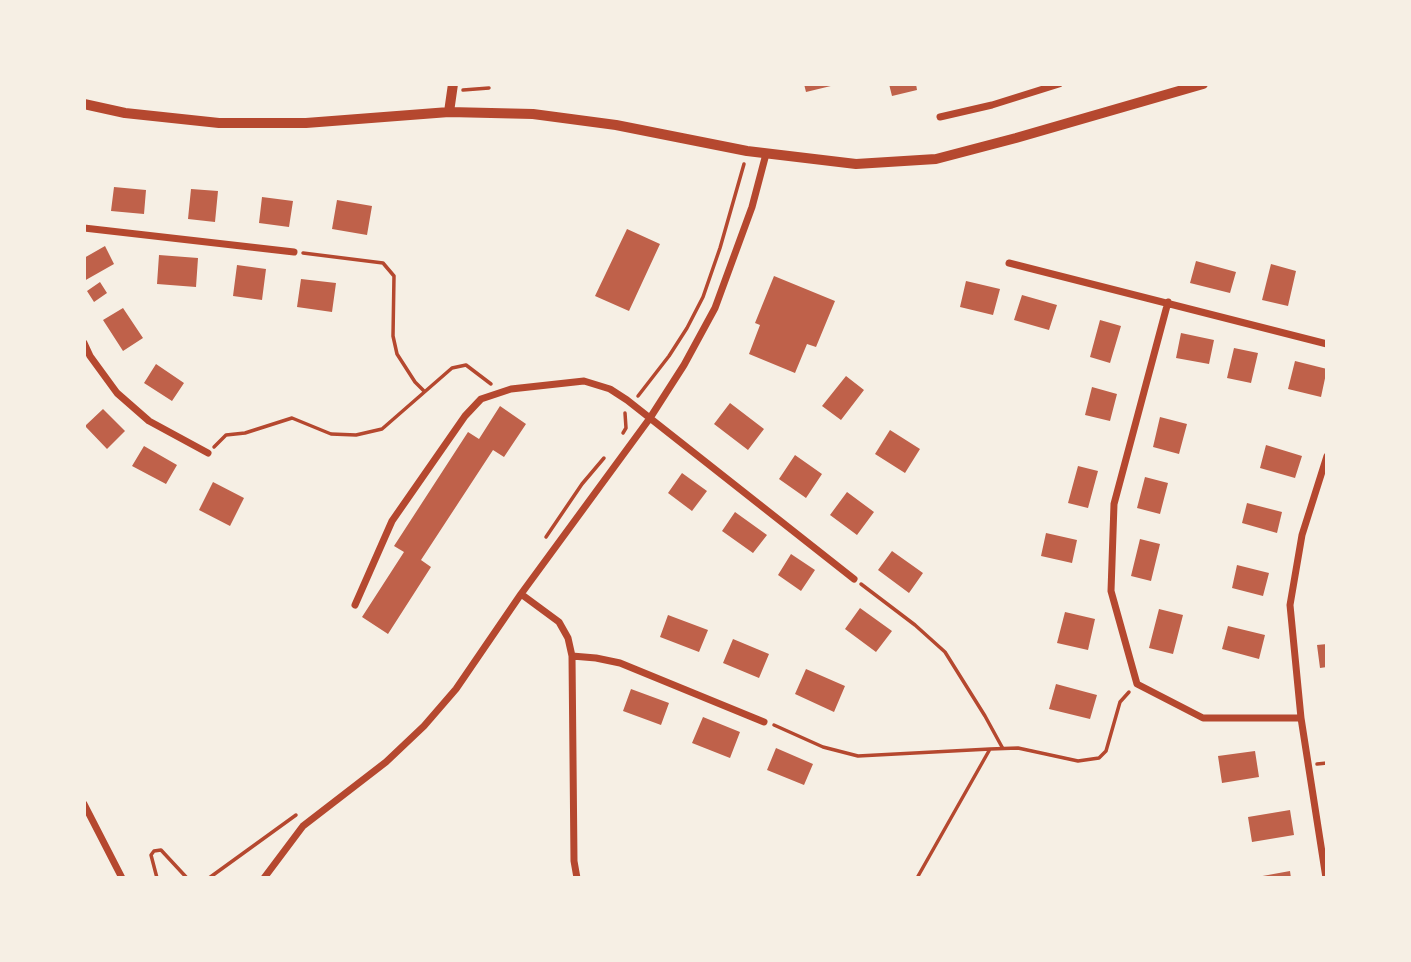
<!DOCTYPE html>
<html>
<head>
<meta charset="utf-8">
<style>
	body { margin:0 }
	#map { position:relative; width:1411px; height:962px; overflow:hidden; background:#f6efe4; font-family:"Open Sans",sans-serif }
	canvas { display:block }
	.frame { position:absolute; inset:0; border:86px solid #f6efe4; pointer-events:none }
</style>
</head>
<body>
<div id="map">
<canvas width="1411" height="962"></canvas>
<div class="frame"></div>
</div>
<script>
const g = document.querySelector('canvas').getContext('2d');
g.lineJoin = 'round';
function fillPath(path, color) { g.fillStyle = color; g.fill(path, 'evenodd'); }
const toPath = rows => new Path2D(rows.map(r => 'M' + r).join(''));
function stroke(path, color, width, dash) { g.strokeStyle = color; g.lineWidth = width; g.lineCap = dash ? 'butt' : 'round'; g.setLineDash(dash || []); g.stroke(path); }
fillPath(toPath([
	[804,84,835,84,835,85,806,92],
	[889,84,916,84,917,90,892,96],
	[114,187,146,190,144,214,111,211],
	[191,189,218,191,215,222,188,219],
	[262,197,293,201,289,227,259,223],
	[337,200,372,206,367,235,332,229],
	[627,229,660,244,629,311,595,296],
	[105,246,114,264,84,281,84,258],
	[159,255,198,258,196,287,157,284],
	[1196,261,1236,272,1230,293,1190,283],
	[1271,264,1296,271,1288,306,1262,300],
	[237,265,266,269,262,300,233,296],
	[774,276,835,301,816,347,807,344,795,373,749,354,760,325,755,323],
	[301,279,336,283,332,312,297,307],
	[966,281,1000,289,993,315,960,307],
	[100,282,107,293,94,302,87,291],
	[1022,295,1057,305,1049,330,1014,320],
	[123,308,143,338,123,351,103,320],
	[1100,320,1121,326,1110,363,1090,357],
	[1181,333,1214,340,1209,364,1176,358],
	[1234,348,1258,353,1251,383,1227,378],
	[1295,361,1327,369,1321,397,1288,389],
	[156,364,184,383,172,401,144,383],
	[846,376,864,390,841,420,822,406],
	[1092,387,1117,394,1110,421,1085,415],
	[730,403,764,429,748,450,714,424],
	[500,406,526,424,504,457,493,450,421,560,431,567,388,634,362,617,404,552,394,546,468,432,479,439],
	[103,409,125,431,107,449,85,426],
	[1160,417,1187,424,1179,454,1153,447],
	[890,430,920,449,905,473,875,454],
	[1266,445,1302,456,1295,478,1260,468],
	[144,446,177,465,166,484,132,466],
	[795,455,822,474,806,498,779,479],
	[1078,466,1098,471,1088,508,1068,503],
	[682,473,707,491,692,511,668,493],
	[1145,477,1168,483,1160,514,1137,508],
	[213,482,244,498,230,526,199,510],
	[847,492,874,512,857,535,830,515],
	[1247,503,1282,512,1277,533,1242,523],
	[735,512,767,535,753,553,722,531],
	[1046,533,1077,540,1072,563,1041,556],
	[1140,539,1160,544,1151,581,1131,576],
	[892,551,923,573,909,593,878,570],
	[791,554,815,570,801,591,778,575],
	[1237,565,1269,573,1263,596,1232,588],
	[860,608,892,631,876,652,845,629],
	[1159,609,1183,615,1173,654,1149,648],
	[1065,612,1095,619,1088,650,1057,643],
	[668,615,708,630,699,652,660,637],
	[1228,626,1265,635,1259,659,1222,649],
	[733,639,769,654,759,678,723,663],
	[1327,644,1327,667,1320,668,1317,645],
	[806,669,845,686,834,712,795,694],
	[1056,684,1097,695,1090,719,1049,709],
	[631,689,669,703,661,725,623,711],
	[703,717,740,732,730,758,692,743],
	[776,748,813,764,804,785,767,770],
	[1255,751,1259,777,1222,783,1218,756],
	[1290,810,1294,835,1252,842,1248,817],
	[1290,871,1291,878,1258,878,1257,877]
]), '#bf614a');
stroke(toPath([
	[463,90,489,88],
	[303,253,383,263,394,276,393,336,397,354,415,382,424,391],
	[638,396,669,356,687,328,703,297,720,248,744,164],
	[623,433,626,428,625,413],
	[214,447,226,435,245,433,292,418,331,434,356,435,382,429,452,368,466,365,491,384],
	[546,537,582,484,604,458],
	[861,584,915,625,945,652,985,716,1002,747],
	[774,725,823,747,858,756,990,749],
	[1317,764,1327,763],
	[157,878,151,855,154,851,161,850,187,878],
	[209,878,296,815],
	[917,878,990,749,1018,748,1078,761,1099,758,1106,751,1120,702,1129,692]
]), '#b5482f', 3.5);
stroke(toPath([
	[940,117,992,105,1059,84],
	[84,228,294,252],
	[1009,263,1327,344],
	[1168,302,1114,504,1111,591,1137,684,1203,718,1301,718,1290,605,1302,535,1327,456],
	[84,343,90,356,117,393,149,421,208,453],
	[521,594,559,622,568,638,572,656,574,861,577,878],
	[355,605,392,521,465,416,481,399,511,389,584,381,610,389,627,400,854,579],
	[572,656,596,658,620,663,764,722],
	[1301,718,1326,878],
	[84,804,122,878],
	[264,878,303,826,386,762,424,726,456,689,521,594,650,418,684,365,715,308,752,207,766,154]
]), '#b5482f', 7);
stroke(toPath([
	[84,104,125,113,219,123,306,123,449,112,533,114,616,125,747,151,856,164,936,159,1016,138,1203,84],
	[449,112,453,84]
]), '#b5482f', 10);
</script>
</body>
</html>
